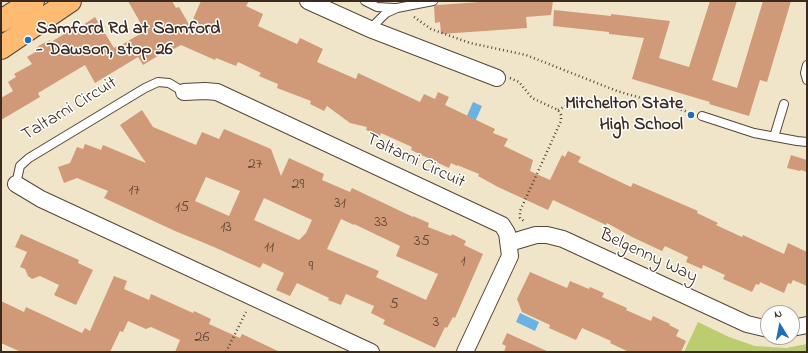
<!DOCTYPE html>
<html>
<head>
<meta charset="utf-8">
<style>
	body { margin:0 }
	#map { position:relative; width:808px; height:353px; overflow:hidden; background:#f0e5c9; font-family:"Indie Flower",sans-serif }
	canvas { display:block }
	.frame { position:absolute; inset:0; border:2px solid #3b2a1e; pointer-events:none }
	.north { position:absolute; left:760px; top:305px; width:40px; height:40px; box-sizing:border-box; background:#fff; border:1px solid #b1aaa5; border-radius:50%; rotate:350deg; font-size:11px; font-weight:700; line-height:16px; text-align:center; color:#3b2a1e }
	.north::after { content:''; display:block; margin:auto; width:14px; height:18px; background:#1f6fb2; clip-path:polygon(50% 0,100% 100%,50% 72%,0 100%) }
</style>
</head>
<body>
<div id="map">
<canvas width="808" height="353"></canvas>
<div class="frame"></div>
<div class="north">N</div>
</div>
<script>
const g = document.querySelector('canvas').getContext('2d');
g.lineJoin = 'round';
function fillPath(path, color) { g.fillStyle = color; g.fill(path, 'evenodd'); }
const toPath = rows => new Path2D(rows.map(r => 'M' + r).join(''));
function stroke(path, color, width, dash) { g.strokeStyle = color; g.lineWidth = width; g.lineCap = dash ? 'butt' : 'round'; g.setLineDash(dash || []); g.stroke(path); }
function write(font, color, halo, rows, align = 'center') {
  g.font = font + ' "Indie Flower",sans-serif'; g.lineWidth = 3; g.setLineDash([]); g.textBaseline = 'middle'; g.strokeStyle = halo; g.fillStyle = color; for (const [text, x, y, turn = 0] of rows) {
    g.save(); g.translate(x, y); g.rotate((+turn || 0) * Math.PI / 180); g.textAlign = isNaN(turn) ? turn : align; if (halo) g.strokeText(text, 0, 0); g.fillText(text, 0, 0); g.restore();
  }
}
fillPath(toPath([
	[698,322,729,337,755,346,786,348,807,344,807,352,684,352]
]), '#bccd70');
fillPath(toPath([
	[473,102,482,106,475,122,466,118],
	[520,313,539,322,535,331,516,322]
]), '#69b3e2');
fillPath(toPath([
	[128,1,172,1,176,8,179,7,190,26,201,1,249,1,246,6,263,14,258,26,297,44,300,38,323,49,317,62,356,79,358,73,420,102,424,94,435,99,438,92,449,97,445,105,495,129,493,133,508,139,504,146,533,160,530,171,550,180,562,155,565,157,568,151,581,157,578,162,631,187,633,183,698,211,697,213,718,223,716,225,742,237,743,235,784,254,788,243,807,252,807,286,793,280,791,284,788,283,784,293,760,282,759,285,756,284,752,292,723,279,725,275,703,265,702,269,686,262,688,257,665,246,662,251,632,237,607,223,606,225,553,200,548,210,498,187,478,176,479,174,457,165,457,166,451,163,449,168,411,150,412,147,381,133,380,136,366,130,367,127,350,123,327,106,324,111,310,104,311,101,277,88,278,84,259,76,261,73,238,62,236,66,216,58,215,60,181,45,170,51,169,49,143,65,138,57,95,83,85,65,38,93,40,97,1,120,1,98,13,91,8,82,16,77,14,74,32,64,27,57,37,51,35,49,40,45,50,40,51,42,79,25,80,27,95,17,114,48,117,46,118,47,145,31],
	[494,1,553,1,551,15,526,17,527,28,441,34,440,22,435,23,434,6,437,5],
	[710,1,737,1,712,80,737,88,763,1,791,1,767,82,760,80,749,116,709,104,710,102,632,79,644,38,609,34,609,32,553,26,554,10,611,16,611,14,670,21,659,58,689,67],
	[142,110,153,127,196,145,202,132,219,139,224,129,271,149,281,176,289,158,324,174,322,180,350,192,352,188,413,217,413,216,429,223,428,227,451,236,452,234,466,241,464,245,483,254,455,318,453,317,447,328,445,327,435,348,383,324,385,320,371,313,374,306,346,294,341,305,328,300,329,298,297,283,290,296,276,290,284,273,263,263,260,268,214,247,175,231,104,198,108,191,77,178,64,183,58,167,70,163,77,147,83,149,85,144,101,150,103,145,146,163,120,125],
	[206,177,240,191,229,216,195,201],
	[264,198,312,220,306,233,299,240,254,220],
	[341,219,354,225,354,224,400,246,396,256,438,274,426,300,376,277,379,271,327,249],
	[791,155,807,160,807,172,801,170,800,171,787,168],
	[21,234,79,260,78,263,93,270,76,305,54,295,59,285,40,276,32,279,28,276,25,269,20,267,27,252,15,247],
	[530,272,567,288,570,281,589,289,590,287,604,293,602,297,627,308,626,310,651,321,653,316,670,324,669,325,679,330,676,336,686,341,681,352,629,352,610,343,611,341,582,328,576,340,549,328,550,325,522,312,517,299],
	[114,276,127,281,124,289,149,300,151,294,193,313,194,311,211,319,209,324,240,338,242,334,280,352,175,352,180,340,151,327,146,329,128,321,123,332,120,331,110,352,21,352,1,343,1,301,24,312,26,307,82,333,85,328,90,331],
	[507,333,549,352,504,352,506,346,502,344]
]), '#d09a78');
const service = toPath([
	[365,1,377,7,394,8],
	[370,29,386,13,397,8,433,1],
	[807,65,805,73,807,80],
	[702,116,754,133,797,141,807,142],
	[774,137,784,104],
	[16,184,20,166,29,158,145,88,158,82,169,83,184,92]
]);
const minor = toPath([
	[308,1,370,29,497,78],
	[184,92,205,91,217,92,502,225,507,233,510,256,465,352],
	[16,184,41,199,371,352],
	[509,243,536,235,547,235,563,239,747,324,768,329],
	[792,328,807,325]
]);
const primary = toPath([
	[1,21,33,1],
	[1,48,70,1]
]);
stroke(service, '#564638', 10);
stroke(minor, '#564638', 18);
stroke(primary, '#564638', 24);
stroke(toPath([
	[414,17,431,29,470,43,526,55,617,91,692,113],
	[510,78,519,82,532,98,558,110,561,115,561,121,520,211,520,218,525,222],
	[558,110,583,97],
	[226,352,246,312]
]), '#564638', 2.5, [1, 3]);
stroke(service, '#fff', 8);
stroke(minor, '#fff', 16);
stroke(primary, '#febb71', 22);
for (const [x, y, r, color] of [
	[28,40,4,"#1f6fb2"],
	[691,115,4,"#1f6fb2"]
]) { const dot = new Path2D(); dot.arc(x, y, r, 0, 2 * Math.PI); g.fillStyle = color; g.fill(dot); stroke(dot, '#fff', 1.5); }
write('16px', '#604634', null, [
	["27",255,165],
	["29",298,185],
	["17",134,191],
	["31",340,204],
	["15",182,208],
	["33",381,223],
	["13",226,228],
	["35",422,242],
	["11",269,248],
	["1",463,262],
	["9",311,267],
	["5",394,305],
	["3",436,323],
	["26",202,338]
]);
write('bold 18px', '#3b2a1e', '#fff', [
	["Samford Rd at Samford",36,30],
	["- Dawson, stop 26",36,51],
	["Mitchelton State",683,105,"right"],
	["High School",683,126,"right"]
], 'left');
write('18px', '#3b2a1e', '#fff', [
	["Taltarni Circuit",70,110,-31],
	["Taltarni Circuit",415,162,25],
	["Belgenny Way",648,257,25]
]);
</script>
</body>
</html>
